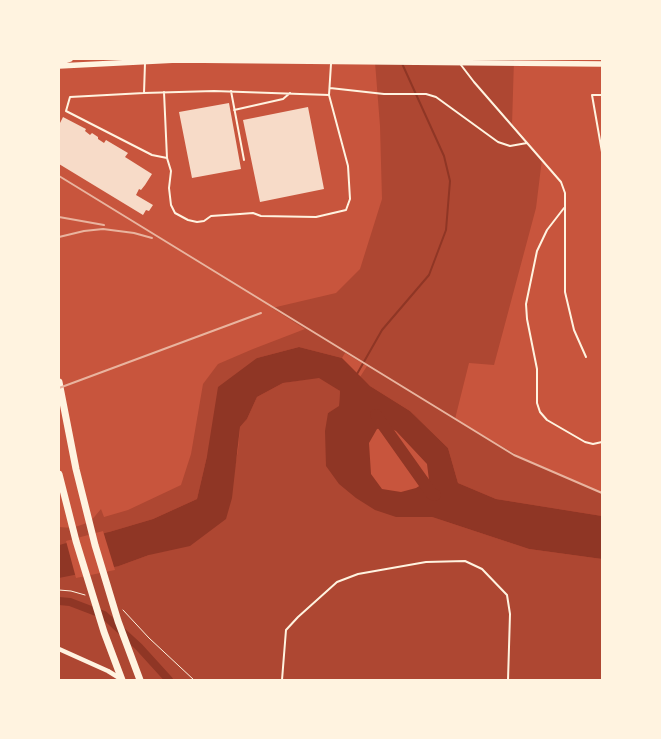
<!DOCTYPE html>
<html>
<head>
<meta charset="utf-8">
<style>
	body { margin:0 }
	#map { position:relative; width:661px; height:739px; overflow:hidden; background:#c8553d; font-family:"Archivo Narrow",sans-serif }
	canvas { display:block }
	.frame { position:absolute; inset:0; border:60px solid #fff3e0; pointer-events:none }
</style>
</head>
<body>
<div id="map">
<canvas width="661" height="739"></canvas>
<div class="frame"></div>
</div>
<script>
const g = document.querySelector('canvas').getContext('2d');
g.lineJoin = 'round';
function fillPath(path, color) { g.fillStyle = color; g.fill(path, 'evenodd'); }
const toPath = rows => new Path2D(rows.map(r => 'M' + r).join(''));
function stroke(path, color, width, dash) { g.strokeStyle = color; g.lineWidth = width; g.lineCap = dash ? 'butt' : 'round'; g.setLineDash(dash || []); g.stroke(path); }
fillPath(toPath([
	[374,59,514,59,512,125,542,159,536,208,494,365,469,363,455,419,522,458,602,493,602,516,496,499,458,483,448,448,410,411,370,386,360,377,367,366,345,353,342,358,299,347,257,358,207,456,197,499,153,519,109,532,119,566,149,555,234,472,238,450,240,427,247,419,257,397,283,383,320,377,340,391,339,407,328,413,396,517,432,517,529,549,602,559,602,680,59,680,59,575,67,544,59,545,59,527,72,528,90,522,101,509,104,517,128,510,181,485,191,454,203,384,218,364,253,349,305,329,272,308,336,293,360,269,382,199,380,126,375,62]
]), '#ae4732');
fillPath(toPath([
	[299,347,342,358,370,386,410,411,448,448,458,483,496,499,602,516,602,559,529,549,432,517,396,517,375,510,356,498,339,484,326,466,325,431,328,413,339,406,340,391,319,378,283,383,257,397,247,419,240,427,232,498,226,519,190,546,149,555,119,566,59,578,59,545,109,532,153,519,197,499,207,456,218,387,257,358],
	[387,427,396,431,427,464,429,480,416,488,401,492,382,489,371,474,369,443,377,429]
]), '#8f3625');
fillPath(toPath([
	[103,531,115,570,76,578,66,541]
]), '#c8553d');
stroke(toPath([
	[357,374,382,330,429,275,446,230,450,181,444,156,400,59]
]), '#8f3625', 2);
stroke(toPath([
	[59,601,70,602,104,615,139,647,169,680]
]), '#8f3625', 8);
stroke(toPath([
	[376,415,432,494,435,495]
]), '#8f3625', 12);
fillPath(toPath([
	[229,103,241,169,192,178,179,112],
	[308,107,324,189,260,202,243,120],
	[63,117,86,129,85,131,90,135,92,133,98,137,98,139,104,143,106,140,128,153,125,157,152,174,145,185,141,190,139,189,136,195,153,205,149,211,146,210,143,215,59,164,59,122,60,123]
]), '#f7dbc8');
stroke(toPath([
	[59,590,71,591,85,595],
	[123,610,149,638,194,680]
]), '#fff3e0', 1);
stroke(toPath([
	[145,63,144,93,214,91,329,95,331,64],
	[461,65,474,82,561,182,565,193,565,292,574,330,586,357],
	[330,88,384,94,426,94,436,97,498,142,510,146,527,143],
	[231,91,244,160],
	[144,93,70,97,66,111,152,155,167,158,164,92],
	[602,95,592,95,602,152],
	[234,110,283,99,290,93],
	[167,158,171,171,169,188,171,205,175,213,188,220,197,222,204,221,211,216,240,214,253,213,261,216,316,217,346,210,350,199,348,166,329,95],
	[564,208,547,230,537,251,526,304,527,319,537,369,537,403,540,412,547,420,585,442,593,444,602,442],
	[282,680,286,630,298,617,337,582,358,574,426,562,465,561,482,569,507,595,510,614,508,680]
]), '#fff3e0', 2);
stroke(toPath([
	[59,649,108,671,121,679]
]), '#fff3e0', 4.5);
stroke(toPath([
	[59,62,70,59],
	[59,66,177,60,602,64]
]), '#fff3e0', 5.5);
stroke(toPath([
	[59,382,76,469,95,545,118,621,140,680],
	[59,474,76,541,104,632,122,680]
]), '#fff3e0', 7);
stroke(toPath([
	[59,176,514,455,602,493],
	[59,217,104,225],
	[59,237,84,231,103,229,134,233,152,238],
	[59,388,261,313]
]), '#e9b49f', 2);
</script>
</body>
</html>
